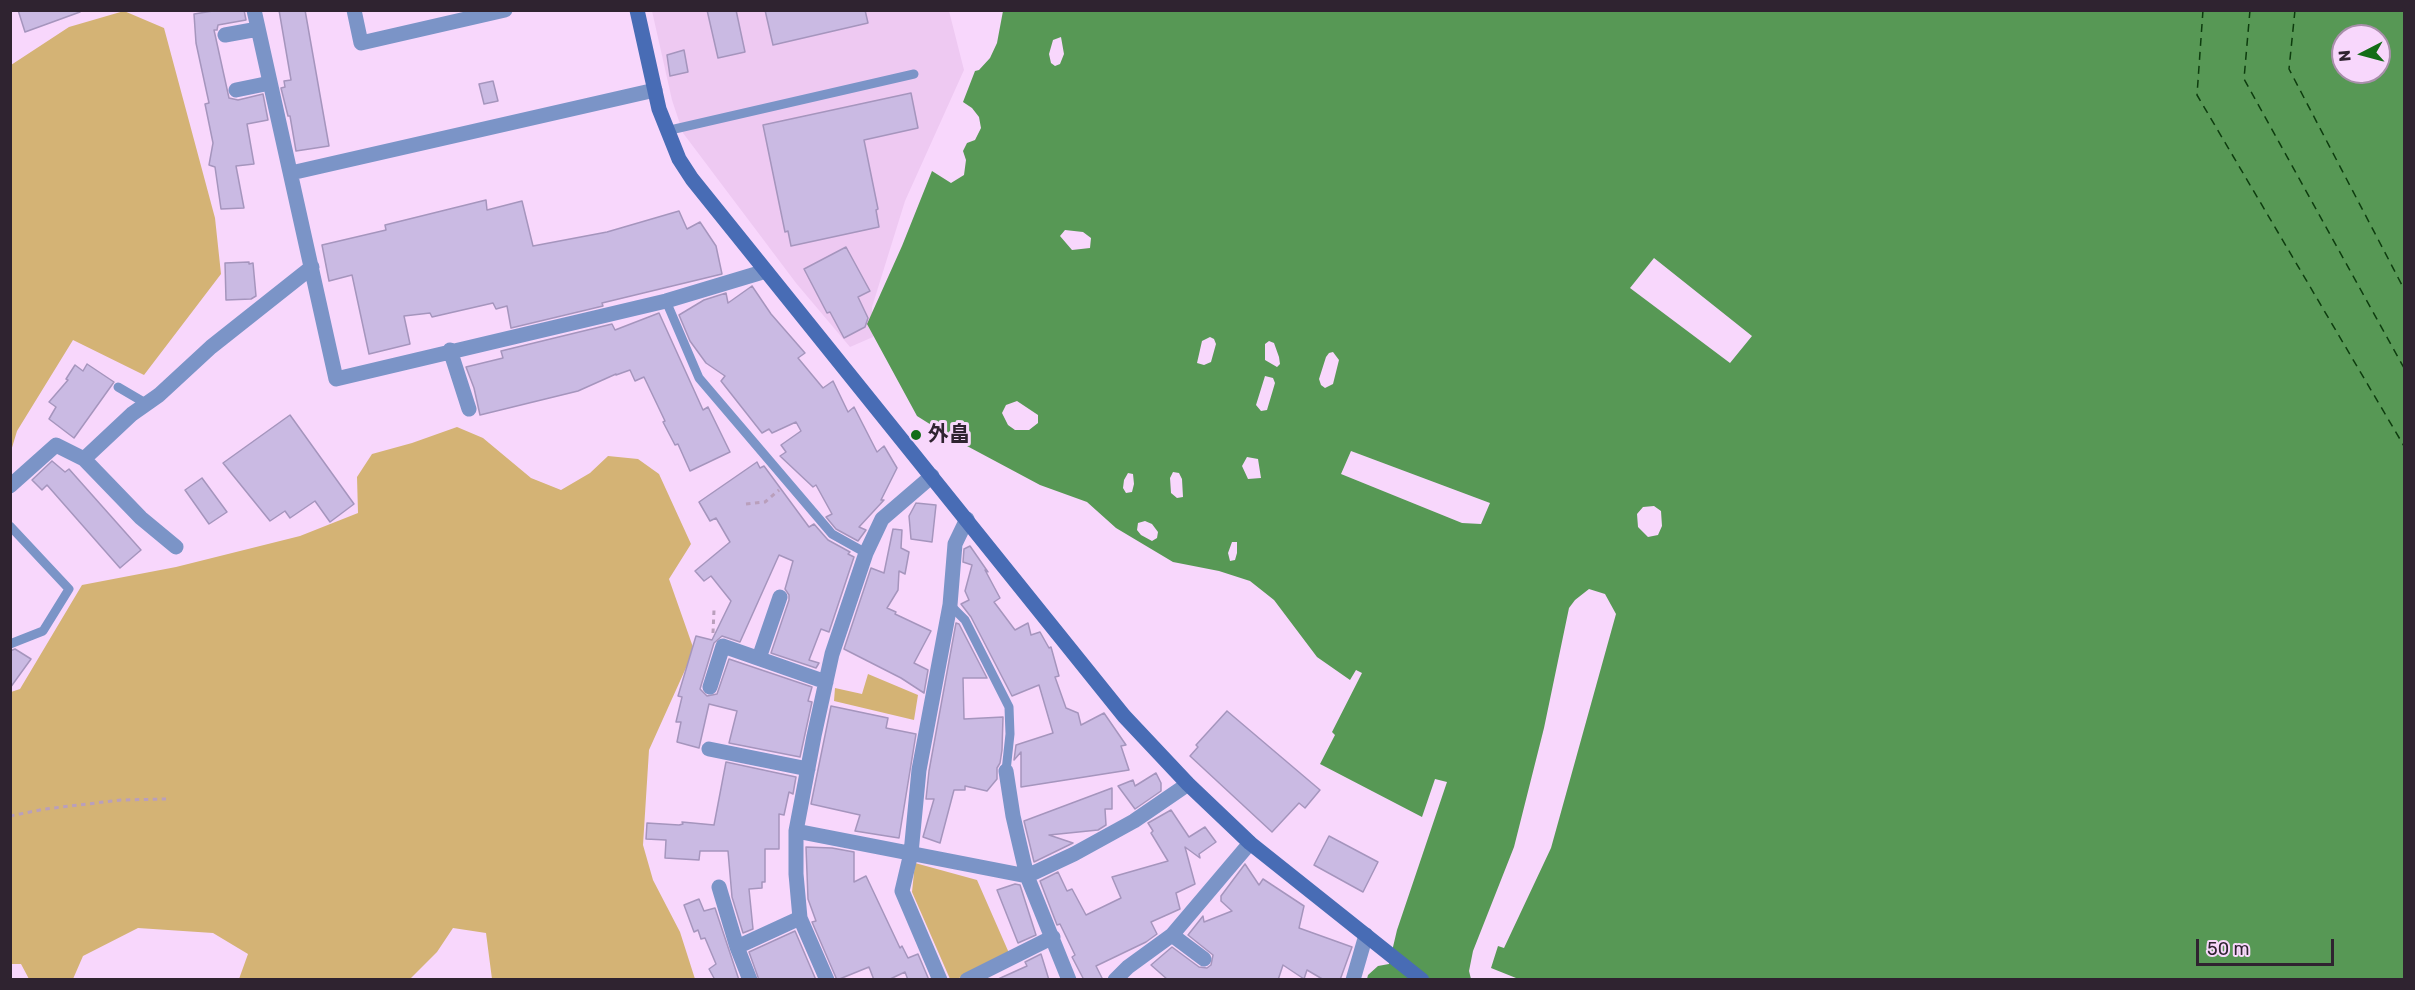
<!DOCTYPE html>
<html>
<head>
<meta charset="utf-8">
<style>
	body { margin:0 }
	#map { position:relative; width:2415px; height:990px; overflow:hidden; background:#f8d7fc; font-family:Rubik,sans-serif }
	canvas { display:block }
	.frame { position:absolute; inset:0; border:12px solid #2f2330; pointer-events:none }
	.north { position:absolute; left:2331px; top:24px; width:60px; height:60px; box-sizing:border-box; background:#f8d7fc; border:2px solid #a88faa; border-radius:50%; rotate:264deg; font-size:16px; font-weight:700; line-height:24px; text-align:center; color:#2f2330 }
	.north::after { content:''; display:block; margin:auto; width:21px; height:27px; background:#136d17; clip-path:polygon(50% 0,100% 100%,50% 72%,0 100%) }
	.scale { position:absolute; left:2196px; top:939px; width:138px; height:27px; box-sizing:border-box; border:3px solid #2f2330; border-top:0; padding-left:8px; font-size:18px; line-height:21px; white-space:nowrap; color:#2f2330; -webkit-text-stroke:4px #f8d7fc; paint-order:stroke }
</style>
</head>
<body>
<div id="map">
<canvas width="2415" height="990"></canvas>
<div class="frame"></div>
<div class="north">N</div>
<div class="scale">50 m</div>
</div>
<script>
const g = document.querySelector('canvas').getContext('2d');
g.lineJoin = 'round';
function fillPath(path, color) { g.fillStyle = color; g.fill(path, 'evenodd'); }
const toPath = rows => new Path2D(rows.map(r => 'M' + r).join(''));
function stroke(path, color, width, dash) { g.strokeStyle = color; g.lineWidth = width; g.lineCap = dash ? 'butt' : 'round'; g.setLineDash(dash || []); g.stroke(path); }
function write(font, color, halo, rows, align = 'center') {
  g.font = font + ' Rubik,"Noto Sans JP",sans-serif'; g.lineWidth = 6; g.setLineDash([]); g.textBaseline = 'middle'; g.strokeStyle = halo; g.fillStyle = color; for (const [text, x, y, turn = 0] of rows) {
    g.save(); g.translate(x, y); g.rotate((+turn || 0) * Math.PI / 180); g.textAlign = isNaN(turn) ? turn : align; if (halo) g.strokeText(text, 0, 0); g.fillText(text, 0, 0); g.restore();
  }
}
fillPath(toPath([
	[652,11,949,11,964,70,905,201,872,307,873,337,850,347,796,283,683,133,672,100]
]), '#eec9f2');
fillPath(toPath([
	[124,11,164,28,215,218,221,274,144,375,73,340,17,431,11,451,11,65,69,27],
	[457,427,483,438,531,478,561,490,590,473,608,456,638,459,659,474,691,544,669,579,694,650,649,750,643,845,653,880,680,932,695,979,492,979,486,933,453,928,437,952,410,979,239,979,248,954,213,933,138,928,83,956,73,979,29,979,21,964,11,964,11,692,20,689,82,585,176,567,300,536,358,513,357,477,372,454,412,443],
	[868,674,918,695,914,720,834,701,835,688,862,694],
	[915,863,977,880,1009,953,957,979,950,979,912,892]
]), '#d4b375');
fillPath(toPath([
	[1003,11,2404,11,2404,979,1521,980,1491,968,1498,946,1504,948,1551,848,1616,614,1605,594,1589,589,1575,600,1569,608,1544,728,1514,847,1473,951,1469,971,1471,979,1367,979,1368,975,1378,966,1389,964,1397,930,1447,782,1435,779,1422,817,1320,764,1335,735,1332,732,1362,673,1356,670,1350,680,1317,657,1274,600,1250,581,1219,571,1173,562,1116,528,1087,502,1040,485,952,438,917,416,867,324,902,246,932,171,951,183,964,175,966,160,963,151,967,143,975,140,981,128,979,117,972,108,963,102,975,71,979,70,990,58,997,43],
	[2343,36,2379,36,2379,72,2343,72],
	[1061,37,1064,54,1060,64,1055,66,1051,63,1049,54,1053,40],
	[1065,230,1083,232,1091,238,1090,248,1072,250,1060,236],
	[1210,337,1214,339,1216,344,1211,362,1204,365,1197,363,1202,341],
	[1269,341,1274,343,1279,357,1280,364,1277,367,1265,360,1265,344],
	[1333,352,1339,360,1333,384,1325,388,1321,385,1319,379,1326,357,1329,353],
	[1265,376,1273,378,1275,383,1267,410,1261,411,1256,405],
	[1017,401,1038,415,1038,423,1029,430,1015,430,1008,425,1002,413,1006,405],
	[1247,457,1258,459,1261,478,1248,479,1242,466],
	[1173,472,1179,473,1182,479,1183,497,1177,498,1171,493,1170,478],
	[1128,473,1133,474,1134,484,1132,492,1126,493,1123,488,1124,480],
	[1654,506,1661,511,1662,526,1658,535,1648,537,1638,527,1637,514,1643,507],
	[1145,521,1152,524,1158,532,1157,538,1152,541,1141,535,1137,530,1138,523],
	[1232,542,1237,542,1237,553,1235,560,1230,561,1228,553]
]), '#579855');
fillPath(toPath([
	[1654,258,1752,336,1730,363,1630,288],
	[1351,451,1490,503,1481,524,1462,523,1341,474]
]), '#f8d7fc');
stroke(toPath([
	[2203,10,2197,95,2404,446],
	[2250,10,2244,79,2404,368],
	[2295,10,2289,69,2404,289]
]), '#0d3c0e', 1.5, [8, 6]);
const building = toPath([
	[18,10,80,10,80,12,25,32,18,10],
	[219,10,244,10,246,20,218,25,217,30,214,30,229,98,238,100,263,94,268,120,247,124,254,164,236,166,244,208,221,209,215,167,209,165,213,143,205,104,209,103,196,43,194,14,219,10],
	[279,10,305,10,329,146,296,151,290,116,288,116,281,88,285,87,284,81,291,80,279,10],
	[707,10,736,10,745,52,718,58,707,10],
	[765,10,865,10,868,23,773,45,765,10],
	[684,50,688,72,670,76,667,55,684,50],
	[493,81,498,101,484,104,479,84,493,81],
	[911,93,918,128,864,140,878,209,876,210,879,227,791,246,788,231,785,232,763,125,911,93],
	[486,200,487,210,522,201,533,246,607,232,679,211,687,229,700,222,716,246,722,274,602,303,603,306,511,328,507,306,496,309,493,303,432,317,430,313,404,316,410,344,369,354,352,275,329,281,322,245,386,230,385,225,486,200],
	[846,247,870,291,858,297,868,318,865,327,844,338,830,312,827,313,804,269,846,247],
	[249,262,249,264,253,263,256,296,251,299,226,300,225,263,249,262],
	[752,286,771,314,805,353,798,358,823,388,833,381,848,412,854,407,877,452,884,446,897,468,881,500,884,500,859,527,866,530,858,541,836,529,826,517,832,514,816,485,813,487,780,456,786,452,781,445,801,431,796,422,772,433,769,429,762,433,721,381,725,376,706,363,690,341,679,315,704,300,726,293,728,303,752,286],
	[659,313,703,410,708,407,730,452,690,471,678,444,675,445,663,422,665,421,644,377,635,381,630,370,616,375,616,374,578,391,480,415,474,388,466,367,503,358,501,351,612,324,615,330,659,313],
	[87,364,114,382,74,438,49,419,56,407,49,402,68,380,66,379,75,365,83,371,87,364],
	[290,415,354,504,330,522,315,501,290,518,285,511,270,521,223,463,290,415],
	[52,461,65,472,69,469,141,550,120,568,47,485,42,490,32,480,52,461],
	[757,462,760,468,764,466,809,527,814,524,828,540,850,552,848,554,854,557,829,632,821,629,809,660,819,663,816,668,771,653,789,600,789,595,785,589,793,561,779,555,740,642,722,636,714,643,700,689,707,696,717,694,729,659,812,687,808,701,812,702,800,757,729,743,737,711,709,704,699,748,677,742,681,722,676,722,682,697,678,696,696,636,712,640,731,601,711,576,704,581,695,571,730,542,716,518,710,521,699,502,757,462],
	[202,478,227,512,209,524,185,490,202,478],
	[916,503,936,505,932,542,911,539,909,516,916,503],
	[893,529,902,530,901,548,909,552,905,574,899,571,898,590,887,608,896,612,895,614,931,631,914,663,928,670,924,693,901,678,844,649,871,568,884,573,893,529],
	[970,546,988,572,985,570,1000,598,994,602,1015,630,1028,623,1031,635,1040,632,1049,648,1051,647,1059,676,1055,677,1066,708,1078,713,1081,725,1104,713,1126,745,1121,746,1129,770,1021,787,1021,752,1014,760,1016,745,1053,733,1039,685,1012,696,971,617,961,604,969,600,965,591,972,565,963,562,964,549,970,546],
	[956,623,959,624,987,678,963,678,964,719,1003,717,1002,750,1000,763,997,768,997,779,987,791,965,786,965,790,954,790,940,843,923,837,934,799,926,799,929,771,956,623],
	[15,649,31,659,10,688,10,651,15,649],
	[831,706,888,718,886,728,916,734,899,838,855,831,860,815,811,804,831,706],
	[1227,711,1320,790,1305,808,1299,803,1272,832,1190,756,1198,747,1196,745,1227,711],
	[726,762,796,777,793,794,789,792,784,815,779,814,779,849,765,849,765,882,762,882,762,888,749,889,753,929,743,933,732,897,728,851,700,851,699,860,665,858,666,840,646,839,647,823,679,825,683,824,682,822,714,825,726,762],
	[1156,773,1161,783,1161,791,1135,809,1118,786,1133,780,1135,786,1156,773],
	[1112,788,1112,809,1105,809,1106,825,1098,830,1049,835,1073,843,1034,862,1024,821,1112,788],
	[1171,810,1189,837,1205,827,1216,842,1199,854,1200,858,1185,847,1195,884,1176,893,1180,909,1151,922,1157,934,1146,942,1096,966,1103,980,1084,980,1072,957,1075,955,1060,924,1057,925,1040,881,1058,872,1067,891,1072,889,1086,915,1121,898,1112,877,1168,861,1151,833,1153,831,1148,823,1171,810],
	[1329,836,1378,862,1363,892,1314,865,1329,836],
	[806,847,832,848,854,852,854,882,866,876,900,948,902,946,908,958,918,954,929,980,908,980,905,972,888,980,874,980,869,967,837,980,812,922,816,921,808,899,806,847],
	[1245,864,1259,885,1263,879,1304,906,1299,928,1352,947,1340,980,1324,980,1307,970,1304,979,1283,965,1278,980,1168,980,1151,965,1172,947,1199,967,1207,968,1211,965,1213,955,1188,935,1203,916,1204,922,1232,911,1221,901,1221,896,1245,864],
	[1015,884,1020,885,1036,935,1018,943,997,890,1015,884],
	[699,899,704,911,715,908,739,980,715,980,709,969,716,964,705,938,701,939,698,930,694,932,684,905,699,899],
	[795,931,816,980,759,980,749,952,795,931],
	[1041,954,1049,980,996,980,1027,966,1025,962,1041,954]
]);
fillPath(building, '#cabae3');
stroke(building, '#a595bd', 1.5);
stroke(toPath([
	[746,504,765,502,779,490],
	[713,633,714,610],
	[10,816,45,809,121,800,166,799]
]), '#b99fbc', 3, [4.5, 4.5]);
stroke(toPath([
	[666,131,914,74],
	[666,301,699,378,832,534,866,553],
	[118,387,147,404],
	[10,526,69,589,43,631,10,644],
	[950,605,965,620,1009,707,1010,734,1006,771]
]), '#7b94c7', 9);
stroke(toPath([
	[254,10,336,379,666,301,766,271],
	[354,10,361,43,505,10],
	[225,35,258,29],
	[236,90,270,83],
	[291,173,655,90],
	[450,350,469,409],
	[84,459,141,518,176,547],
	[10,486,56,445,84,459,132,414,159,395,211,347,312,267],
	[759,658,780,597],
	[710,687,723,646,826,682],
	[709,749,808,769],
	[1006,771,1013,816,1027,876,1069,980],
	[796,831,1027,876,1074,854,1134,821,1188,784],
	[719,887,737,947],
	[1172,935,1204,959],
	[750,980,737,947,800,918],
	[827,980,800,918,796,874,796,831,814,736,832,654,866,553,882,519,932,476],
	[940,980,902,891,911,853,919,770,950,605,955,544,967,519],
	[967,980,1053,937],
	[1115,980,1128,967,1172,935,1250,843],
	[1353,980,1366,935]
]), '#7b94c7', 15);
stroke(toPath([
	[637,10,659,109,679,159,692,179,1124,716,1188,784,1250,843,1422,980]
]), '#486cb5', 15);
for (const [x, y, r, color] of [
	[916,435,6,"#136d17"]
]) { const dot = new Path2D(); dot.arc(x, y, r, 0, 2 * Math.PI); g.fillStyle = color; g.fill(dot); stroke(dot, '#f8d7fc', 2); }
write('bold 21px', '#2f2330', '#f8d7fc', [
	["外畠",928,435]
], 'left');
</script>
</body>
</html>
